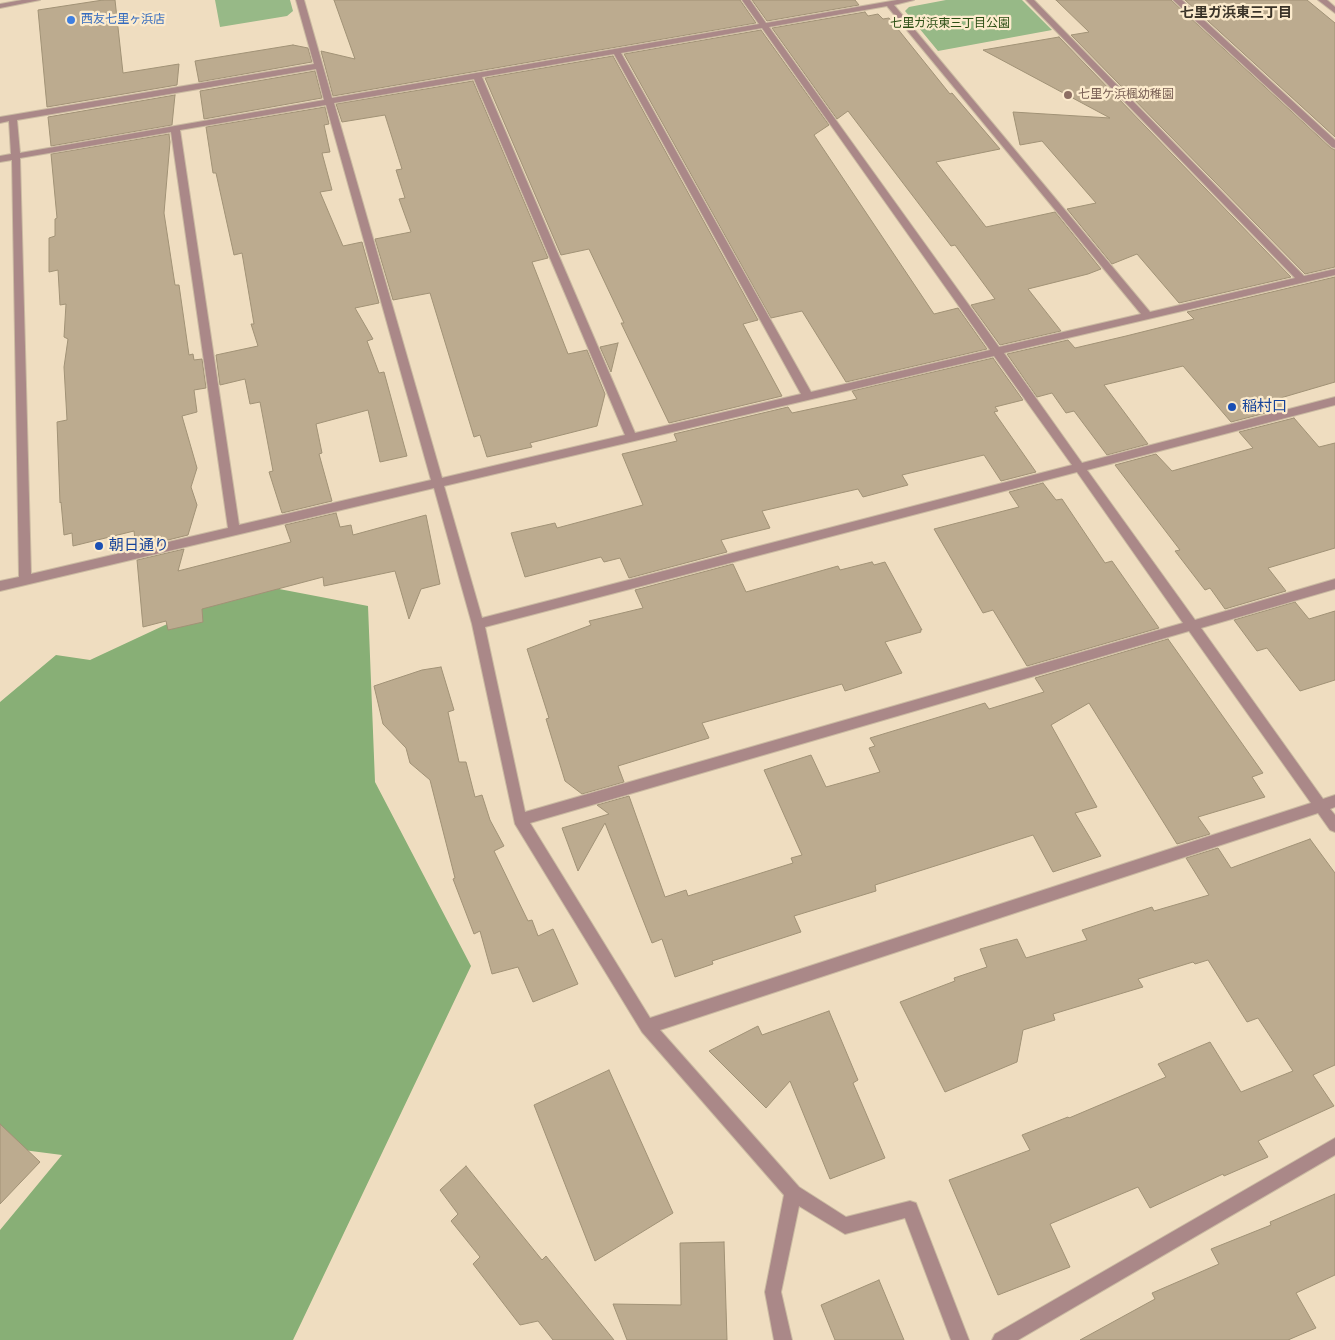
<!DOCTYPE html>
<html>
<head>
<meta charset="utf-8">
<style>
	body { margin:0 }
	canvas { display:block; background:#efddc0 }
</style>
</head>
<body>
<canvas width="1335" height="1340"></canvas>
<script>
const g = document.querySelector('canvas').getContext('2d');
g.lineJoin = 'round';
function fillPath(path, color) { g.fillStyle = color; g.fill(path, 'evenodd'); }
const toPath = rows => new Path2D(rows.map(r => 'M' + r).join(''));
function stroke(path, color, width, dash) { g.strokeStyle = color; g.lineWidth = width; g.lineCap = dash ? 'butt' : 'round'; g.setLineDash(dash || []); g.stroke(path); }
function write(font, color, halo, rows, align = 'center') {
  g.font = font + ' "IBM Plex Sans","Noto Sans JP",sans-serif'; g.lineWidth = 4.5; g.setLineDash([]); g.textBaseline = 'middle'; g.strokeStyle = halo; g.fillStyle = color; for (const [text, x, y, turn = 0] of rows) {
    g.save(); g.translate(x, y); g.rotate((+turn || 0) * Math.PI / 180); g.textAlign = isNaN(turn) ? turn : align; if (halo) g.strokeText(text, 0, 0); g.fillText(text, 0, 0); g.restore();
  }
}
fillPath(toPath([
	[215,0,290,0,293,11,287,16,220,27],
	[946,0,1022,0,1052,30,938,51,905,11,909,7]
]), '#97b987');
fillPath(toPath([
	[253,584,368,606,375,782,471,966,293,1340,0,1340,0,1230,62,1155,0,1147,0,702,56,655,90,660]
]), '#88af76');
const building = toPath([
	[103,0,115,0,123,73,179,64,177,85,47,107,38,10,103,0],
	[334,0,740,0,756,23,333,96,321,51,355,59,334,0],
	[752,0,855,0,859,5,767,21,752,0],
	[1056,0,1171,0,1331,148,1335,150,1335,267,1305,274,1071,35,1089,32,1056,0],
	[1185,0,1307,0,1335,23,1335,137,1185,0],
	[865,12,868,16,878,14,883,19,889,18,950,94,952,93,1000,149,936,162,986,227,1055,212,1101,269,1088,274,1028,289,1061,331,1000,345,971,305,995,299,955,245,951,246,848,111,837,119,772,28,865,12],
	[761,30,829,125,814,135,934,314,958,308,987,349,846,382,802,311,771,318,624,54,761,30],
	[1059,37,1291,277,1179,303,1137,254,1112,264,1067,209,1096,203,1042,141,1020,145,1013,112,1110,118,983,50,1059,37],
	[293,45,308,48,312,62,199,82,195,61,293,45],
	[613,56,758,320,743,324,782,396,669,423,621,323,624,323,589,249,561,255,485,78,613,56],
	[315,71,322,98,204,119,200,91,315,71],
	[473,81,548,258,532,262,568,354,587,350,605,394,597,426,530,443,532,447,487,457,480,435,474,437,430,293,393,300,375,239,411,232,399,199,405,198,396,170,402,169,385,115,342,122,336,104,473,81],
	[175,95,172,125,51,146,48,117,175,95],
	[325,107,329,124,324,125,330,152,322,153,332,190,320,192,343,246,362,242,379,303,355,308,373,339,367,341,379,373,384,372,407,456,380,462,368,410,316,424,322,453,319,454,332,501,282,513,269,472,273,471,260,402,250,404,245,379,220,385,216,355,258,346,251,324,254,324,242,253,234,255,216,173,213,173,206,127,325,107],
	[169,134,170,142,164,213,175,285,179,285,189,355,193,354,194,360,202,359,206,388,194,390,197,412,182,416,197,468,191,487,197,505,188,535,136,548,134,531,73,546,72,533,64,535,61,502,60,503,57,422,67,420,64,367,68,339,64,337,66,304,60,305,58,270,49,272,49,238,55,236,55,219,57,218,51,154,169,134],
	[1335,277,1335,382,1277,399,1285,408,1231,422,1183,366,1104,385,1148,444,1107,455,1074,411,1066,413,1052,393,1037,397,1007,354,1068,340,1075,348,1126,336,1194,319,1187,312,1335,277],
	[618,343,611,372,600,347,618,343],
	[993,358,1023,400,995,407,998,411,994,412,1036,472,1001,481,984,455,902,475,908,485,863,497,858,489,762,511,770,528,721,540,727,552,629,578,620,558,604,562,601,557,525,577,511,533,555,523,557,528,643,505,622,454,677,441,674,434,788,407,792,413,857,399,852,391,993,358],
	[1294,418,1319,447,1335,443,1335,548,1268,568,1286,591,1225,609,1210,588,1205,590,1175,551,1180,550,1115,465,1156,454,1172,471,1253,448,1239,432,1294,418],
	[1043,483,1056,500,1062,499,1105,563,1112,561,1159,628,1027,666,993,610,983,613,934,529,1019,507,1009,492,1043,483],
	[336,513,340,527,351,525,353,535,426,515,440,584,421,589,409,619,395,571,324,586,323,577,202,609,203,622,168,630,166,621,143,627,137,560,184,549,178,571,291,542,285,525,336,513],
	[872,562,874,565,885,562,922,630,920,630,921,632,885,642,902,673,845,691,842,684,702,723,709,738,618,766,624,782,582,794,565,781,546,719,549,718,527,649,591,625,589,621,643,608,635,590,733,564,746,592,838,566,840,570,872,562],
	[1295,602,1309,619,1335,611,1335,680,1300,691,1267,648,1257,651,1234,620,1295,602],
	[1168,639,1263,773,1252,777,1265,797,1198,817,1210,834,1177,844,1089,703,1051,725,1097,807,1075,813,1101,856,1053,872,1033,835,875,885,876,891,794,916,801,932,712,961,713,964,675,977,662,939,652,943,605,823,578,871,562,828,609,814,597,805,629,796,665,897,686,890,688,896,793,863,791,858,802,855,764,770,811,755,826,787,880,772,869,748,875,746,870,738,985,703,989,709,1044,692,1035,678,1168,639],
	[441,667,454,710,448,712,459,762,466,762,475,797,482,795,490,820,504,846,494,851,528,921,532,920,538,936,553,929,578,984,533,1002,518,967,492,974,480,931,474,934,453,879,455,878,430,780,410,763,406,748,383,724,374,686,422,670,441,667],
	[1310,839,1335,873,1335,1065,1313,1075,1334,1106,1258,1141,1268,1157,1224,1176,1223,1174,1150,1208,1138,1187,1050,1224,1070,1267,998,1295,949,1180,1030,1150,1022,1135,1068,1117,1069,1118,1166,1077,1158,1064,1210,1042,1241,1092,1293,1071,1258,1018,1247,1022,1208,960,1195,964,1193,962,1138,979,1143,987,1053,1014,1055,1020,1023,1030,1017,1062,945,1092,900,1002,955,981,954,978,987,967,980,949,1017,939,1026,958,1087,940,1082,930,1152,907,1154,911,1209,895,1186,858,1218,848,1231,868,1310,839],
	[829,1011,858,1080,853,1083,885,1158,830,1179,790,1081,766,1108,709,1051,758,1026,762,1035,829,1011],
	[609,1070,673,1213,595,1261,534,1105,609,1070],
	[0,1124,40,1162,0,1204,0,1124],
	[466,1166,542,1260,546,1256,614,1340,553,1340,538,1321,520,1325,473,1264,480,1257,451,1221,458,1214,440,1190,466,1166],
	[1335,1194,1335,1275,1296,1293,1316,1328,1288,1340,1080,1340,1155,1299,1152,1293,1219,1264,1211,1249,1271,1225,1270,1222,1335,1194],
	[724,1242,727,1340,627,1340,613,1304,681,1305,680,1243,724,1242],
	[879,1280,904,1340,835,1340,821,1305,879,1280]
]);
fillPath(building, '#bcab8f');
stroke(building, '#a19276', 1);
const minor = toPath([
	[22,0,40,0,0,8,0,4,22,0],
	[296,0,304,0,332,98,759,24,742,0,750,0,766,23,897,0,914,0,894,5,1150,312,1295,278,1026,0,1034,0,1304,276,1335,269,1335,275,1004,353,1082,463,1335,397,1335,405,1087,470,1195,620,1335,579,1335,589,1201,628,1323,799,1335,795,1335,807,1330,809,1335,815,1335,832,1330,830,1318,813,660,1030,799,1187,846,1217,910,1201,916,1203,969,1340,951,1340,905,1218,845,1234,799,1206,781,1292,792,1340,774,1340,765,1292,784,1195,642,1032,515,824,472,624,434,488,0,591,0,581,19,577,12,160,0,162,0,156,11,154,9,121,0,123,0,117,314,64,296,0],
	[887,6,1141,314,999,347,769,27,887,6],
	[762,28,990,350,811,392,621,53,762,28],
	[614,54,801,394,635,433,482,77,614,54],
	[316,69,324,100,20,153,17,120,316,69],
	[474,79,625,435,442,478,334,103,474,79],
	[326,105,431,480,239,525,180,130,326,105],
	[171,132,228,528,31,574,20,158,171,132],
	[994,356,1072,465,482,618,444,486,994,356],
	[1077,472,1183,623,525,812,485,627,1077,472],
	[1189,631,1311,803,650,1018,530,823,1189,631],
	[1173,0,1182,0,1335,140,1335,148,1332,147,1173,0],
	[1318,0,1327,0,1335,7,1335,13,1318,0],
	[1335,1138,1335,1155,1018,1340,992,1340,995,1334,1335,1138]
]);
stroke(minor, '#cbbba2', 2);
fillPath(minor, '#a88');
for (const [x, y, r, color] of [
	[71,20,5,"#3f7fe0"],
	[1068,95,5,"#8d6e63"],
	[1232,407,5,"#1a4fb4"],
	[99,546,5,"#1a4fb4"]
]) { const dot = new Path2D(); dot.arc(x, y, r, 0, 2 * Math.PI); g.fillStyle = color; g.fill(dot); stroke(dot, '#fcebcd', 2); }
write('12px', '#366cbe', '#fcebcd', [
	["西友七里ヶ浜店",81,20]
], 'left');
write('12px', '#2a4e13', '#fcebcd', [
	["七里ガ浜東三丁目公園",950,24]
]);
write('12px', '#785e54', '#fcebcd', [
	["七里ケ浜楓幼稚園",1078,95]
], 'left');
write('bold 14px', '#3a3328', '#fcebcd', [
	["七里ガ浜東三丁目",1236,13]
]);
write('15px', '#164399', '#fcebcd', [
	["稲村口",1242,407],
	["朝日通り",109,546]
], 'left');
</script>
</body>
</html>
